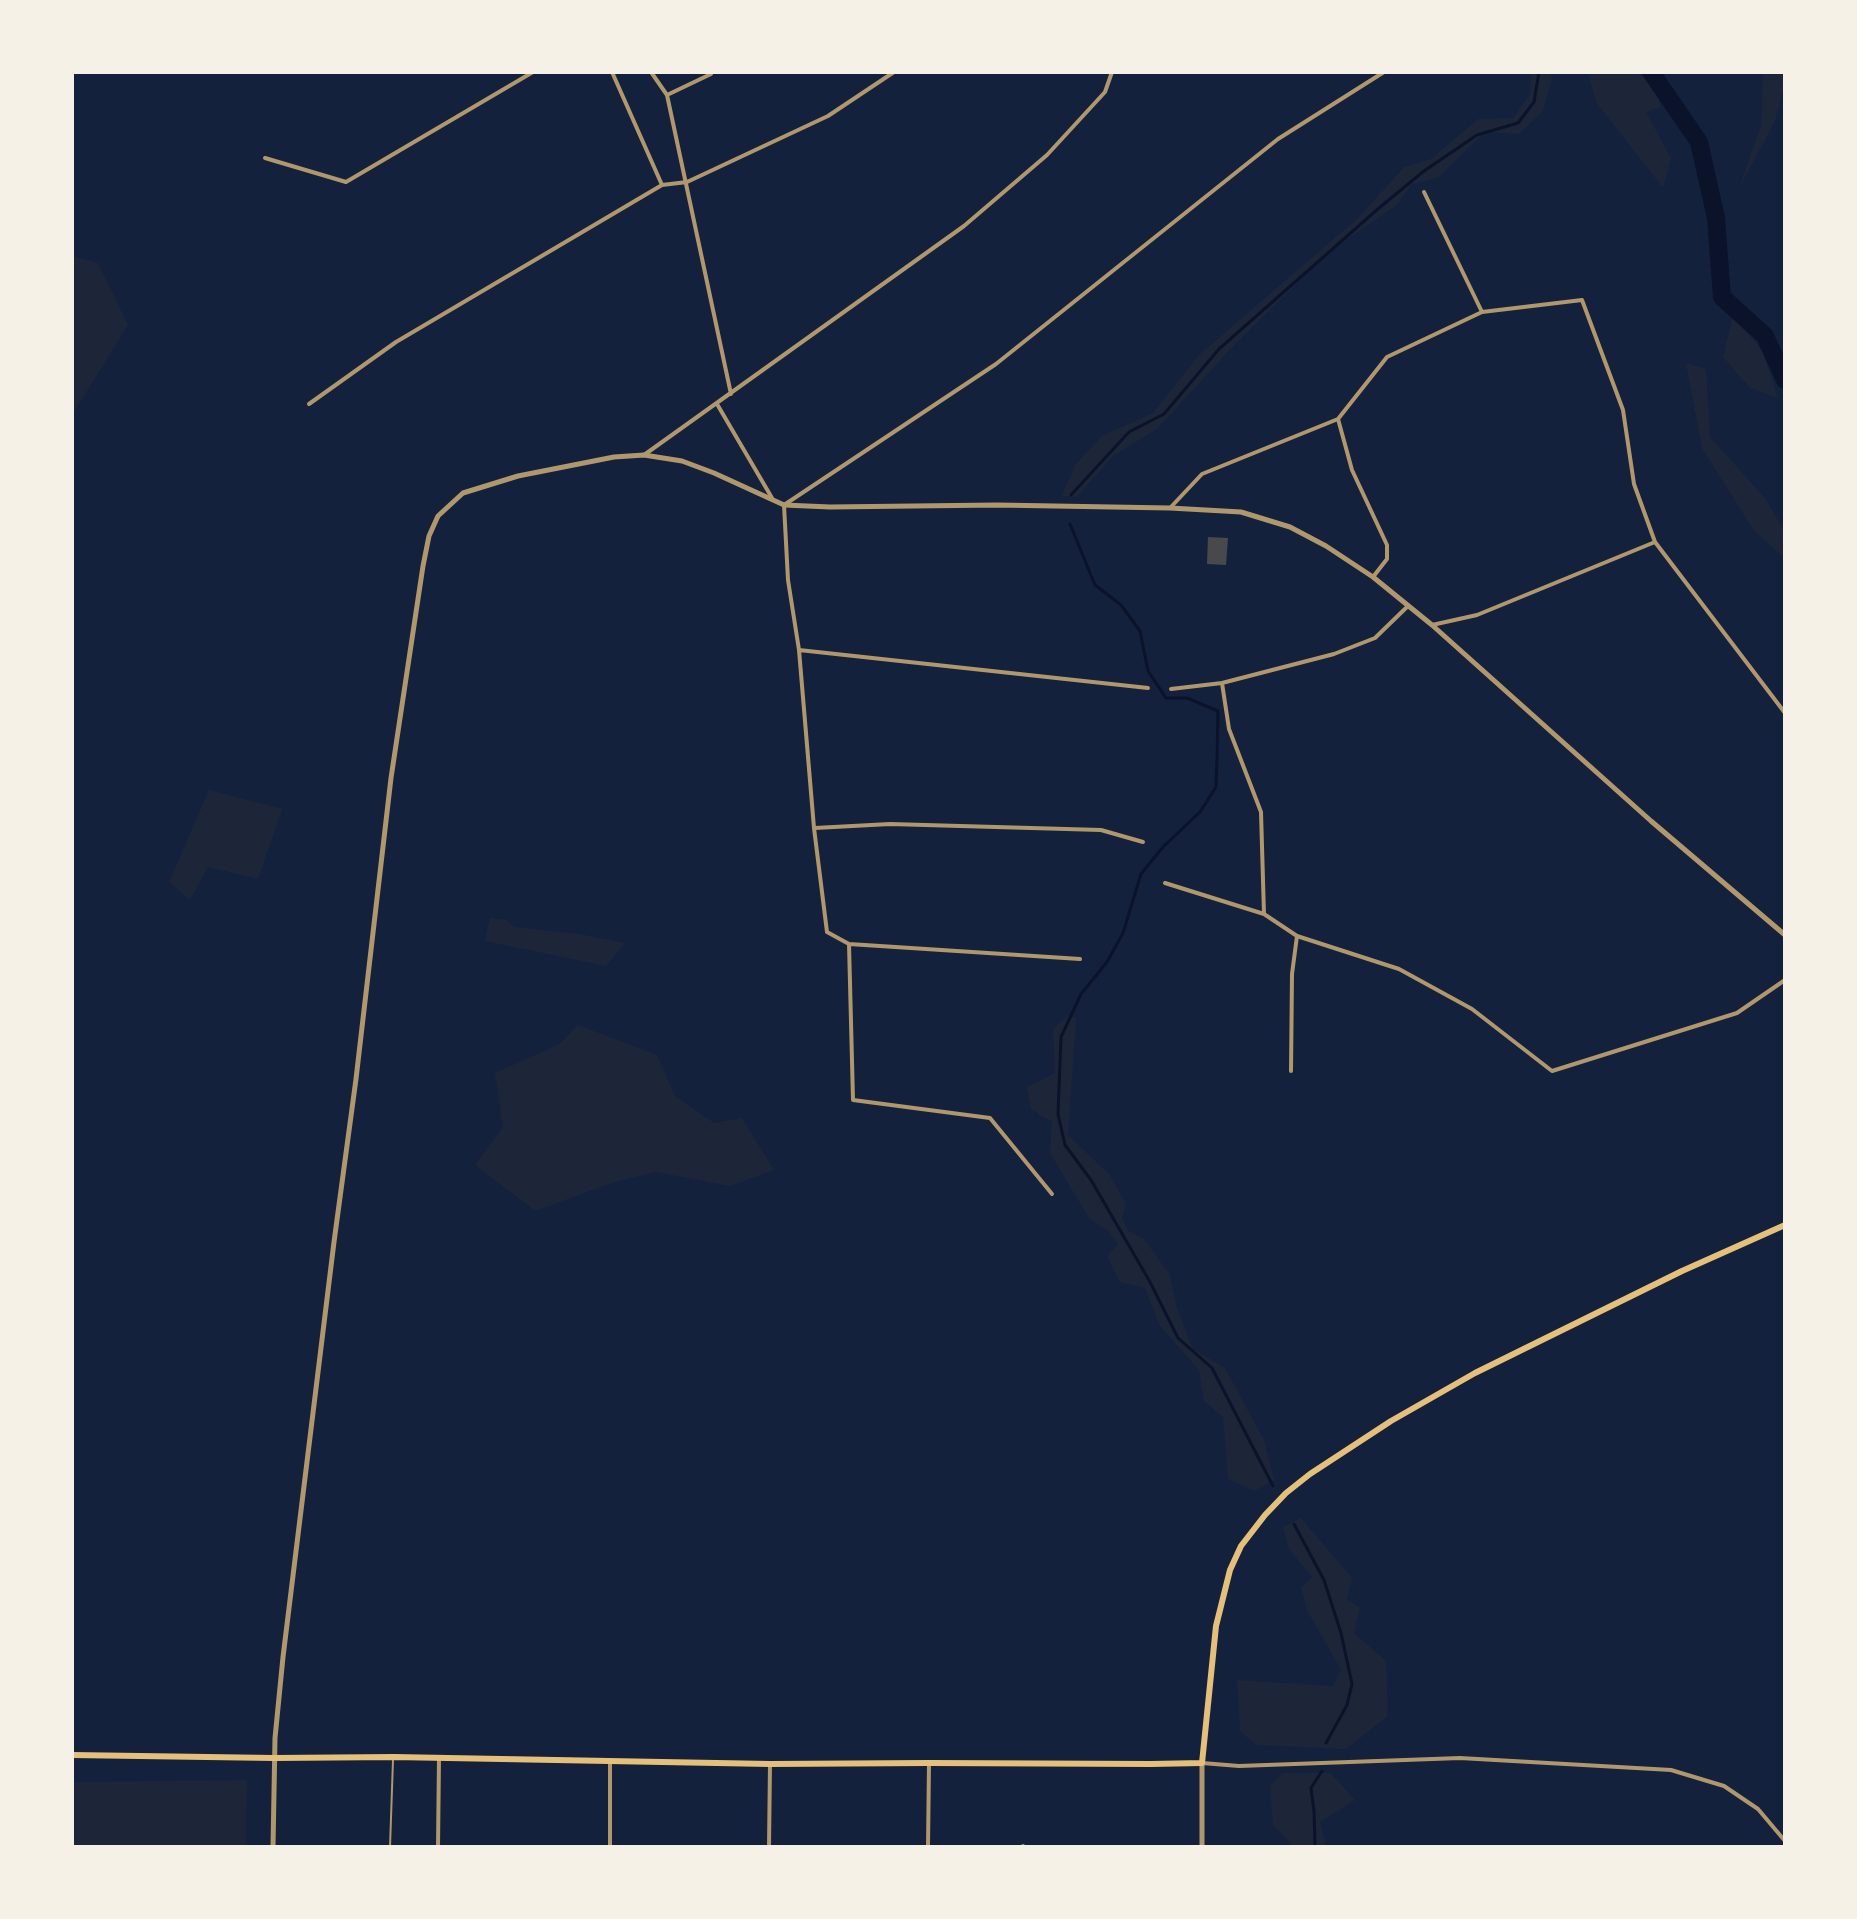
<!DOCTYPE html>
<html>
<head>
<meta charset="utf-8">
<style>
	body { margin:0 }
	#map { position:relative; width:1857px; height:1919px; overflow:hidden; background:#14213d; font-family:Raleway,sans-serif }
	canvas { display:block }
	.frame { position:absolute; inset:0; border:74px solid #f6f1e7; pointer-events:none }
</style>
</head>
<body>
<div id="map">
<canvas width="1857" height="1919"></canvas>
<div class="frame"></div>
</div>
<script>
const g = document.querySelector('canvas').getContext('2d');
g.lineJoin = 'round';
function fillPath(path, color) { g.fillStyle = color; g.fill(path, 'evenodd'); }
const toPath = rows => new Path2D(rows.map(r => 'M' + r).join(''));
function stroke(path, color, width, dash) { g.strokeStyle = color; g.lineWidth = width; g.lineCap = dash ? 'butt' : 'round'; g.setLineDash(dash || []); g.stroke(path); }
fillPath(toPath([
	[1531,72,1551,72,1552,78,1543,111,1519,134,1485,132,1439,177,1411,185,1397,205,1331,250,1236,343,1158,428,1113,456,1077,497,1062,496,1075,465,1102,436,1153,413,1199,355,1358,218,1404,167,1431,159,1478,119,1513,118,1530,94],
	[1595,72,1637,72,1639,75,1656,85,1660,107,1646,112,1671,158,1663,188,1596,102,1589,76],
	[1763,72,1785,72,1785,83,1775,121,1739,188,1761,125],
	[72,256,98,263,128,325,72,415],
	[1733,315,1763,352,1778,398,1750,388,1723,357],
	[1686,363,1706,369,1710,437,1765,498,1785,533,1785,558,1755,532,1702,448],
	[209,790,282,809,258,879,208,867,190,900,169,882],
	[490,918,506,920,514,927,579,934,625,943,606,966,485,941],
	[1068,1016,1076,1018,1068,1135,1110,1175,1126,1204,1122,1218,1128,1231,1144,1239,1170,1275,1177,1309,1193,1349,1225,1368,1264,1440,1274,1480,1254,1491,1228,1479,1223,1417,1204,1401,1199,1370,1160,1326,1145,1288,1120,1282,1107,1256,1118,1244,1107,1230,1089,1218,1050,1153,1052,1122,1031,1109,1027,1087,1055,1073,1053,1029],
	[578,1025,657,1055,675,1096,714,1123,742,1118,774,1170,730,1186,656,1172,615,1182,535,1211,475,1165,503,1127,495,1073,560,1044],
	[1301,1518,1352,1578,1347,1599,1360,1608,1354,1633,1386,1661,1388,1716,1346,1749,1256,1745,1240,1731,1237,1680,1333,1686,1341,1670,1308,1612,1301,1588,1312,1577,1289,1549,1283,1527],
	[1282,1773,1331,1773,1355,1800,1320,1822,1326,1847,1294,1847,1273,1825,1270,1786],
	[247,1780,246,1847,72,1847,72,1782]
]), '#1d2539');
stroke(toPath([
	[1071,495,1129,432,1164,414,1219,349,1379,208,1424,171,1477,135,1518,123,1534,102,1539,72],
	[1070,524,1095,585,1121,605,1140,631,1148,671,1166,698,1187,698,1218,711,1217,759,1216,787,1200,812,1163,847,1141,874,1123,933,1107,962,1081,994,1061,1037,1058,1114,1065,1145,1091,1180,1150,1282,1178,1338,1212,1368,1273,1486],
	[1294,1524,1324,1580,1341,1633,1352,1684,1347,1705,1326,1743],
	[1315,1847,1314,1811,1311,1788,1322,1771]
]), '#0b132b', 3);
stroke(toPath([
	[1651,72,1699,142,1716,218,1722,297,1765,336,1785,380]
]), '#0b132b', 18);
fillPath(toPath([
	[1208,537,1228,538,1226,565,1207,564]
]), '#48494c');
stroke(toPath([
	[390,1847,393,1760]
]), '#b1986c', 2);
stroke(toPath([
	[612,72,662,185],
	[651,72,667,95,731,394],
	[667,95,711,74,710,72],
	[265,158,346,182,533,72],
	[1424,192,1482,312],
	[309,404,396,342,662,185,687,182,828,116,894,72],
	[717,404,772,498],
	[1338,419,1352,470,1387,545,1387,559,1373,577],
	[644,455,964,226,1047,155,1105,92,1112,72],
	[1170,508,1202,474,1338,419,1387,357,1482,312,1582,300,1623,410,1634,484,1655,542,1785,713],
	[1432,625,1477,615,1655,542],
	[799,650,1148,688],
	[1222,683,1229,729,1261,812,1264,914],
	[1171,689,1222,683,1334,654,1375,638,1408,606],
	[815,828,890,824,1101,830,1143,842],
	[1165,883,1264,914,1297,936,1399,969,1472,1009,1552,1071,1737,1013,1785,980],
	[849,944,853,1100,990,1118,1052,1194],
	[1080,959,849,944,827,932,814,828,799,650,788,580,784,505,996,364,1278,139,1384,72],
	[1291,1071,1292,974,1297,936],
	[1202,1763,1239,1766,1460,1758,1671,1770,1724,1786,1758,1809,1785,1841],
	[438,1847,439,1758],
	[610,1847,610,1761],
	[769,1847,770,1764],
	[928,1847,929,1763],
	[1023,1847,1023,1846]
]), '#b1986c', 4);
stroke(toPath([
	[273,1847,275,1738,283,1657,334,1242,356,1079,391,778,423,566,429,536,438,516,463,493,518,476,614,457,644,455,682,461,714,473,784,505,830,507,997,505,1170,508,1241,512,1290,527,1326,546,1373,577,1432,625,1651,821,1785,935],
	[1202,1847,1202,1763]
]), '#b1986c', 5);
stroke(toPath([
	[72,1755,274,1758,394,1757,770,1764,929,1763,1151,1764,1202,1763,1216,1626,1230,1570,1241,1546,1265,1515,1286,1493,1310,1474,1391,1421,1475,1373,1682,1271,1785,1225]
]), '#e5c07b', 6);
</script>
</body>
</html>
